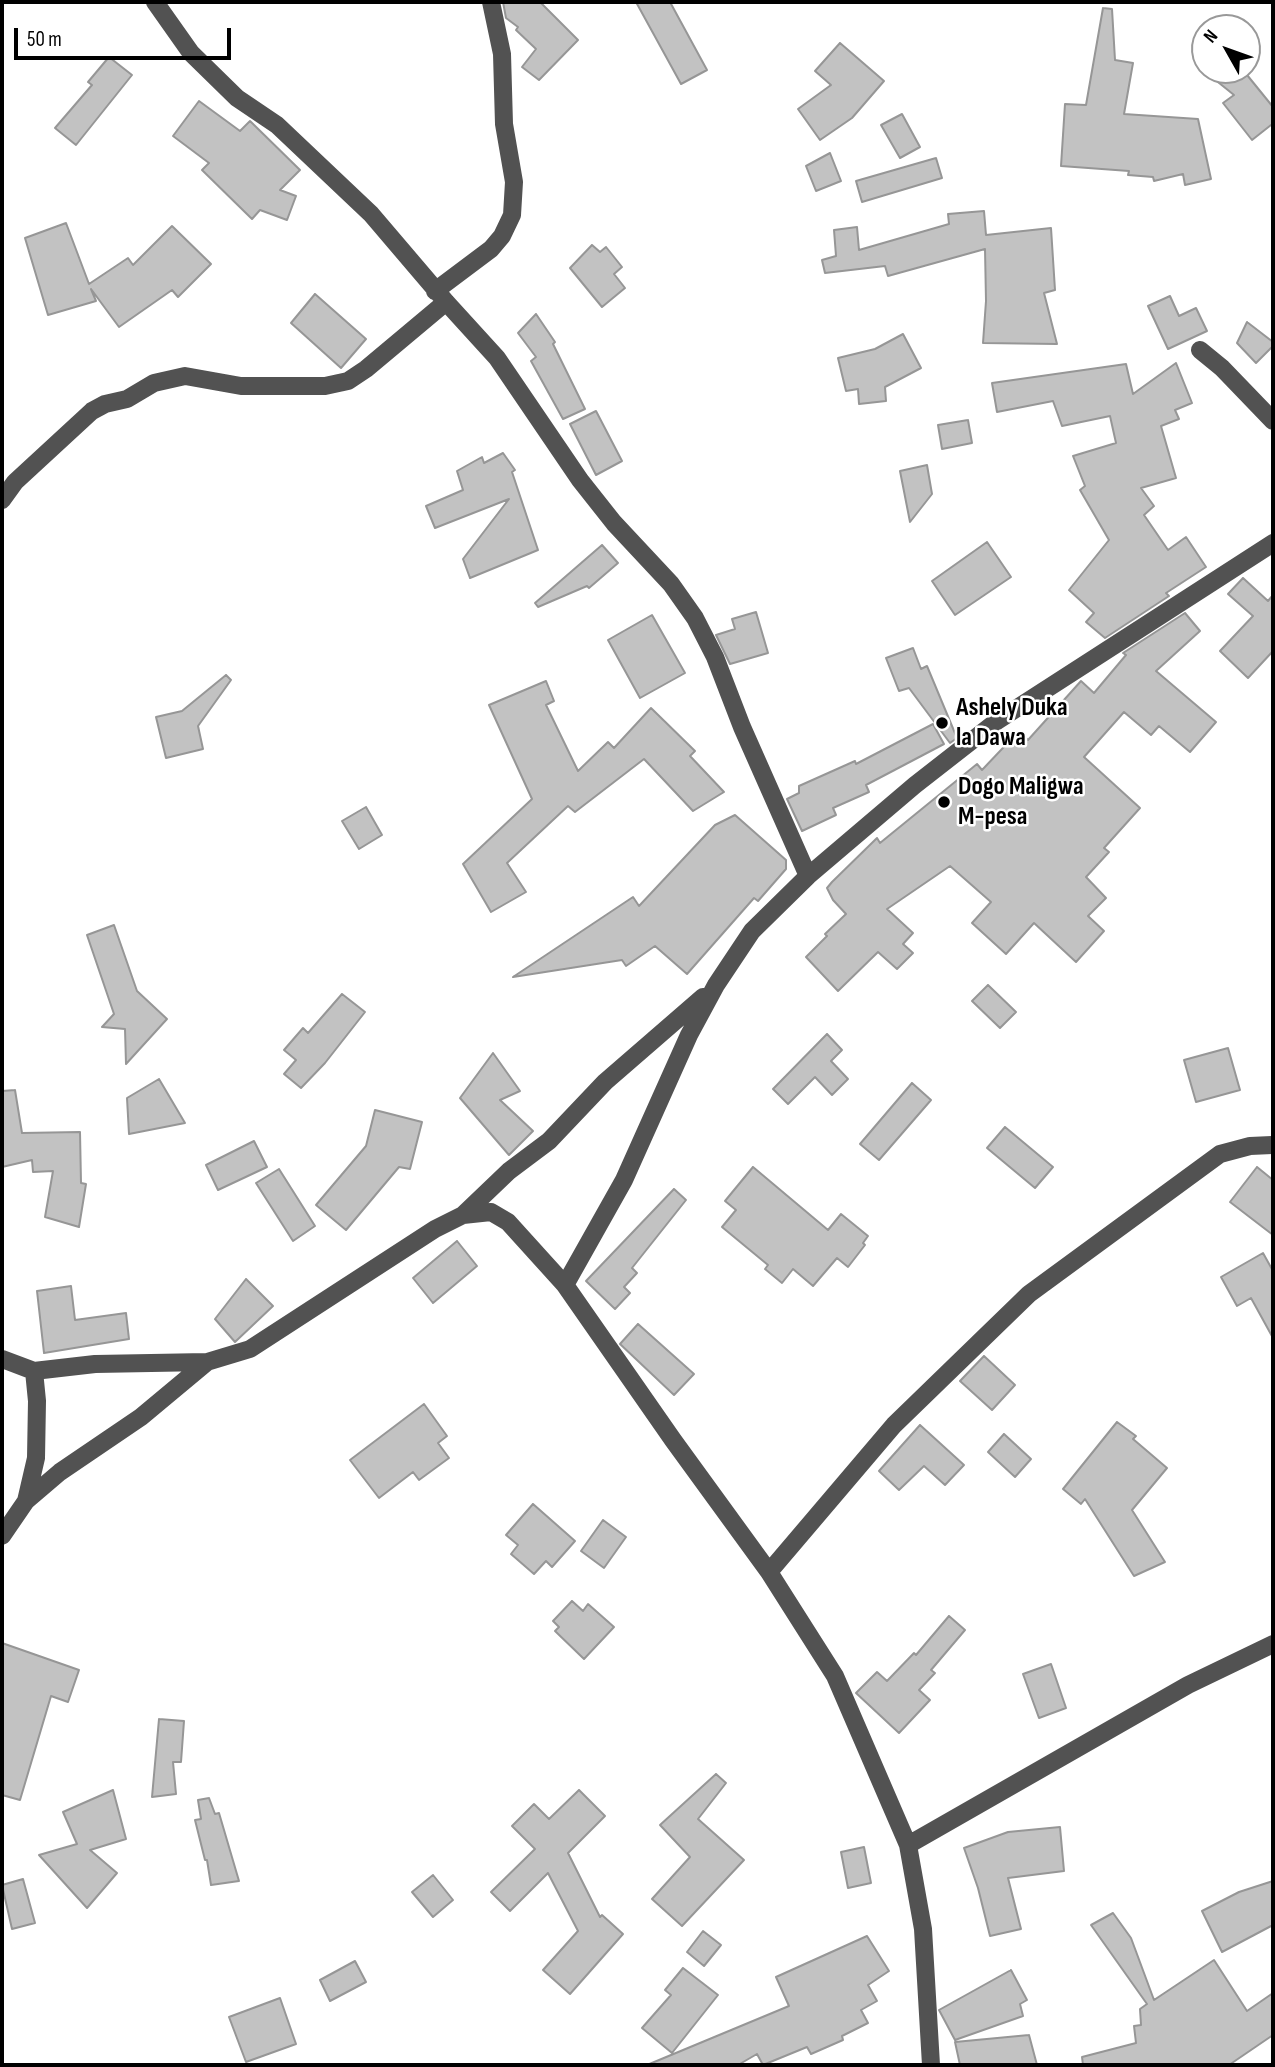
<!DOCTYPE html>
<style>
body{margin:0}
#map{position:relative;width:1275px;height:2067px;overflow:hidden;background:#fff;font-family:"Sofia Sans Condensed",sans-serif}
canvas{display:block}
.frame{position:absolute;inset:0;border:4px solid #000;pointer-events:none}
.north{position:absolute;left:1191px;top:14px;width:70px;height:70px;box-sizing:border-box;background:#fff;border:2px solid #999;border-radius:50%;rotate:310deg;font-size:19px;font-weight:700;line-height:28px;text-align:center;color:#000}
.north::after{content:'';display:block;margin:auto;width:24px;height:32px;background:#000;clip-path:polygon(50% 0,100% 100%,50% 72%,0 100%)}
.scale{position:absolute;left:14px;top:28px;width:217px;height:32px;box-sizing:border-box;border:4px solid #000;border-top:0;padding-left:9px;font-size:21px;line-height:24px;white-space:nowrap;color:#000;-webkit-text-stroke:5px #fff;paint-order:stroke}
</style>
<div id="map">
<canvas width="1275" height="2067"></canvas>
<div class="frame"></div>
<div class="north">N</div>
<div class="scale">50 m</div>
</div>
<script>
const g = document.querySelector('canvas').getContext('2d');
g.lineJoin = 'round';
function fillPath(path, color) { g.fillStyle = color; g.fill(path, 'evenodd'); }
const shape = rows => new Path2D(rows.map(r => 'M' + r).join(''));
function trace(path, color, width, dash) { g.strokeStyle = color; g.lineWidth = width; g.lineCap = dash ? 'butt' : 'round'; g.setLineDash(dash || []); g.stroke(path); }
function label(font, color, halo, rows, align = 'center') {
  g.font = font + ' "Sofia Sans Condensed",sans-serif'; g.lineWidth = 5; g.setLineDash([]); g.textBaseline = 'middle'; g.strokeStyle = halo; g.fillStyle = color; for (const [text, x, y, turn = 0] of rows) {
    g.save(); g.translate(x, y); g.rotate((+turn || 0) * Math.PI / 180); g.textAlign = isNaN(turn) ? turn : align; if (halo) g.strokeText(text, 0, 0); g.fillText(text, 0, 0); g.restore();
  }
}
const building = shape([
 [503,2,540,2,578,40,539,80,522,67,536,49,516,30,518,27,506,18,503,2],
 [636,2,670,2,707,70,681,84,636,2],
 [1103,8,1112,9,1115,60,1133,63,1124,114,1198,119,1211,179,1185,185,1183,174,1154,181,1153,177,1128,175,1129,171,1061,166,1065,104,1086,105,1103,8],
 [840,43,884,81,852,118,820,140,798,109,831,85,815,71,840,43],
 [109,57,132,75,76,145,55,128,92,85,88,82,109,57],
 [1203,70,1243,70,1273,107,1273,126,1271,125,1252,140,1223,103,1234,95,1203,70],
 [199,101,240,131,250,121,300,170,280,190,296,196,287,220,260,210,252,219,202,170,209,163,173,136,199,101],
 [902,114,920,147,900,158,881,125,902,114],
 [830,153,841,181,816,191,806,166,830,153],
 [936,158,942,178,862,202,856,181,936,158],
 [984,211,986,235,1051,228,1055,290,1044,293,1057,344,983,343,986,301,985,249,888,276,885,266,825,273,822,260,836,256,834,230,857,227,859,250,949,224,948,214,984,211],
 [66,223,89,284,128,258,133,265,172,226,211,264,178,297,172,290,119,327,91,289,96,301,48,315,25,238,66,223],
 [592,245,600,252,606,247,622,267,614,274,625,288,602,307,570,268,592,245],
 [315,294,366,339,341,368,291,323,315,294],
 [1170,296,1179,316,1196,308,1207,331,1168,349,1148,306,1170,296],
 [536,314,555,342,553,344,585,409,563,419,531,361,536,357,518,333,536,314],
 [1247,322,1273,342,1273,346,1256,363,1237,343,1247,322],
 [903,334,921,368,885,387,886,401,859,404,858,389,846,391,838,358,875,349,903,334],
 [1176,363,1192,403,1175,410,1179,419,1161,426,1176,478,1141,488,1154,506,1144,515,1168,550,1186,537,1206,567,1166,593,1169,596,1105,638,1086,622,1094,613,1069,590,1109,540,1080,490,1085,486,1073,456,1116,443,1110,416,1062,426,1053,401,997,412,992,383,1126,364,1133,394,1176,363],
 [596,411,622,461,596,475,570,424,596,411],
 [968,420,972,443,942,449,938,425,968,420],
 [503,453,515,470,512,472,538,550,470,578,463,559,509,499,435,528,426,506,463,490,457,471,482,457,484,463,503,453],
 [927,465,932,494,910,522,900,471,927,465],
 [987,542,1011,577,955,615,932,581,987,542],
 [602,545,618,563,589,588,587,586,538,607,535,603,602,545],
 [1243,578,1268,601,1273,595,1273,651,1248,678,1220,651,1253,616,1228,594,1243,578],
 [756,612,768,653,730,664,716,635,735,629,732,619,756,612],
 [1185,613,1200,631,1156,671,1216,722,1190,752,1159,726,1151,735,1124,712,1084,757,1140,808,1104,848,1109,852,1086,877,1106,898,1088,916,1104,931,1076,962,1034,923,1006,954,972,923,991,902,950,866,887,909,913,933,903,944,913,953,897,969,878,952,838,991,806,957,827,936,825,934,846,914,833,900,827,888,832,882,877,838,880,843,977,764,982,770,1019,731,1028,740,1081,681,1094,693,1126,655,1123,653,1185,613],
 [652,615,685,673,640,698,608,640,652,615],
 [913,648,921,669,927,666,957,738,950,743,909,688,899,691,886,658,913,648],
 [226,675,231,680,198,726,203,749,166,758,156,717,182,711,226,675],
 [546,681,554,701,546,705,578,771,608,742,614,748,651,708,695,751,690,756,724,792,693,811,644,759,575,812,568,806,507,863,526,892,491,912,463,864,532,799,489,705,546,681],
 [933,724,944,744,866,785,869,792,833,808,836,815,802,831,787,799,799,793,799,786,855,761,856,764,933,724],
 [366,807,382,835,359,849,342,821,366,807],
 [735,815,786,860,786,869,758,901,754,898,687,974,655,946,626,966,622,960,513,977,633,897,639,906,715,825,735,815],
 [114,925,137,991,167,1019,126,1064,125,1029,102,1027,114,1014,87,935,114,925],
 [988,985,1016,1012,1000,1028,972,1001,988,985],
 [342,994,365,1012,325,1063,301,1088,284,1074,296,1060,284,1050,303,1028,308,1033,342,994],
 [827,1034,842,1050,831,1061,848,1079,832,1095,815,1077,788,1104,773,1089,827,1034],
 [1228,1048,1240,1090,1196,1102,1184,1060,1228,1048],
 [493,1053,520,1091,500,1100,533,1131,509,1155,460,1098,493,1053],
 [159,1079,185,1123,129,1134,127,1098,159,1079],
 [912,1083,931,1100,879,1160,860,1144,912,1083],
 [15,1090,22,1133,80,1132,81,1183,86,1184,79,1227,45,1217,53,1171,33,1172,32,1160,2,1167,2,1091,15,1090],
 [375,1110,422,1122,410,1169,399,1167,346,1230,316,1205,366,1146,375,1110],
 [1005,1127,1053,1167,1035,1188,987,1148,1005,1127],
 [254,1141,267,1167,218,1190,206,1165,254,1141],
 [753,1167,828,1230,841,1214,868,1236,863,1243,865,1245,848,1267,837,1258,813,1286,793,1269,782,1283,765,1269,768,1265,722,1227,736,1210,725,1201,753,1167],
 [1257,1167,1273,1180,1273,1235,1230,1202,1257,1167],
 [279,1169,315,1226,293,1241,256,1183,279,1169],
 [674,1189,686,1200,632,1268,637,1273,624,1287,630,1293,615,1309,586,1281,674,1189],
 [457,1241,477,1266,433,1303,413,1278,457,1241],
 [1263,1253,1273,1271,1273,1338,1251,1298,1237,1306,1221,1277,1263,1253],
 [246,1279,273,1306,235,1342,215,1319,246,1279],
 [71,1286,75,1320,126,1313,129,1339,44,1353,37,1291,71,1286],
 [638,1324,694,1374,674,1395,620,1344,638,1324],
 [984,1356,1015,1385,992,1410,960,1381,984,1356],
 [424,1404,447,1436,438,1443,449,1458,419,1480,413,1472,379,1498,350,1460,424,1404],
 [1117,1422,1136,1436,1133,1439,1167,1468,1132,1510,1165,1562,1134,1576,1085,1499,1081,1504,1063,1489,1117,1422],
 [920,1425,964,1465,945,1485,924,1466,899,1490,879,1471,920,1425],
 [1004,1434,1031,1459,1015,1477,988,1452,1004,1434],
 [533,1504,575,1541,552,1567,546,1561,534,1574,511,1554,518,1545,506,1535,533,1504],
 [603,1520,626,1537,604,1568,581,1551,603,1520],
 [572,1601,583,1611,588,1604,614,1627,584,1659,555,1631,559,1627,553,1621,572,1601],
 [949,1616,965,1630,931,1670,935,1673,919,1690,930,1700,899,1733,856,1693,877,1672,887,1681,914,1653,916,1655,949,1616],
 [2,1643,79,1670,68,1702,51,1696,20,1800,2,1795,2,1643],
 [1051,1664,1066,1708,1039,1718,1023,1674,1051,1664],
 [159,1719,184,1721,181,1762,173,1762,176,1794,152,1797,159,1719],
 [716,1774,726,1783,698,1819,744,1860,682,1926,652,1899,690,1857,660,1825,716,1774],
 [113,1790,126,1839,90,1850,117,1873,87,1908,39,1855,77,1844,63,1812,113,1790],
 [579,1790,605,1816,568,1853,600,1917,602,1915,623,1934,570,1994,543,1970,578,1931,548,1873,510,1911,491,1892,535,1849,512,1826,534,1804,549,1819,579,1790],
 [209,1798,215,1814,219,1813,239,1881,211,1885,207,1860,205,1860,195,1820,201,1819,198,1800,209,1798],
 [1060,1827,1064,1871,1008,1878,1021,1929,990,1936,978,1888,964,1848,1008,1832,1060,1827],
 [864,1847,871,1883,848,1888,841,1852,864,1847],
 [433,1875,453,1900,433,1917,412,1892,433,1875],
 [23,1879,35,1923,12,1929,2,1885,23,1879],
 [1273,1881,1273,1925,1222,1952,1202,1911,1239,1892,1273,1881],
 [1113,1913,1131,1938,1154,2000,1214,1960,1247,2011,1273,1993,1273,2035,1229,2065,1083,2065,1082,2057,1136,2043,1134,2026,1141,2025,1140,2009,1147,2004,1091,1925,1113,1913],
 [703,1931,721,1945,704,1966,687,1952,703,1931],
 [867,1936,889,1971,868,1985,877,2001,861,2010,868,2023,842,2036,843,2040,811,2054,807,2047,763,2065,757,2054,738,2065,647,2065,789,2006,776,1977,867,1936],
 [355,1961,366,1982,330,2001,320,1980,355,1961],
 [683,1968,718,1995,672,2053,642,2028,671,1995,665,1990,683,1968],
 [1011,1970,1027,2000,1020,2004,1023,2016,955,2040,939,2010,1011,1970],
 [280,1998,296,2044,246,2062,229,2017,280,1998],
 [1029,2035,1037,2065,960,2065,955,2042,1029,2035]
]);
const minor = shape([
 [155,2,191,53,237,98,277,125,371,214,446,302,497,358,580,480,614,523,671,584,695,618,715,657,742,727,808,876],
 [435,291,491,249,502,236,512,215,514,182,504,124,502,54,491,2],
 [1200,350,1222,368,1273,421],
 [2,500,15,482,92,411,105,404,127,399,154,383,185,376,241,386,325,386,348,381,366,369,446,302],
 [463,1215,509,1171,549,1141,605,1082,703,997],
 [565,1285,624,1180,689,1035,716,985,752,931,808,876,915,785,997,721,1273,543],
 [2,1359,34,1371,95,1364,207,1362,250,1349,435,1229,463,1215,491,1212,508,1222,565,1285,673,1440,769,1572,835,1676,908,1845,923,1929,931,2065],
 [26,1501,60,1472,141,1417,207,1362],
 [2,1536,26,1501,36,1458,37,1401,34,1371],
 [769,1572,894,1425,1029,1294,1220,1154,1250,1146,1272,1145],
 [908,1845,1188,1685,1273,1644]
]);
const markers = [
 [942,723,7,"#000"],
 [944,802,7,"#000"]
];
const poiNames = [
 ["Ashely Duka",956,708],
 ["la Dawa",956,738],
 ["Dogo Maligwa",958,787],
 ["M-pesa",958,817]
];
fillPath(building, '#c2c2c2');
trace(building, '#969696', 2);
trace(minor, '#525252', 18);
for (const [x, y, r, color] of markers) { const dot = new Path2D(); dot.arc(x, y, r, 0, 2 * Math.PI); g.fillStyle = color; g.fill(dot); trace(dot, '#fff', 2.5); }
label('bold 26px', '#000', '#fff', poiNames, 'left');
</script>
